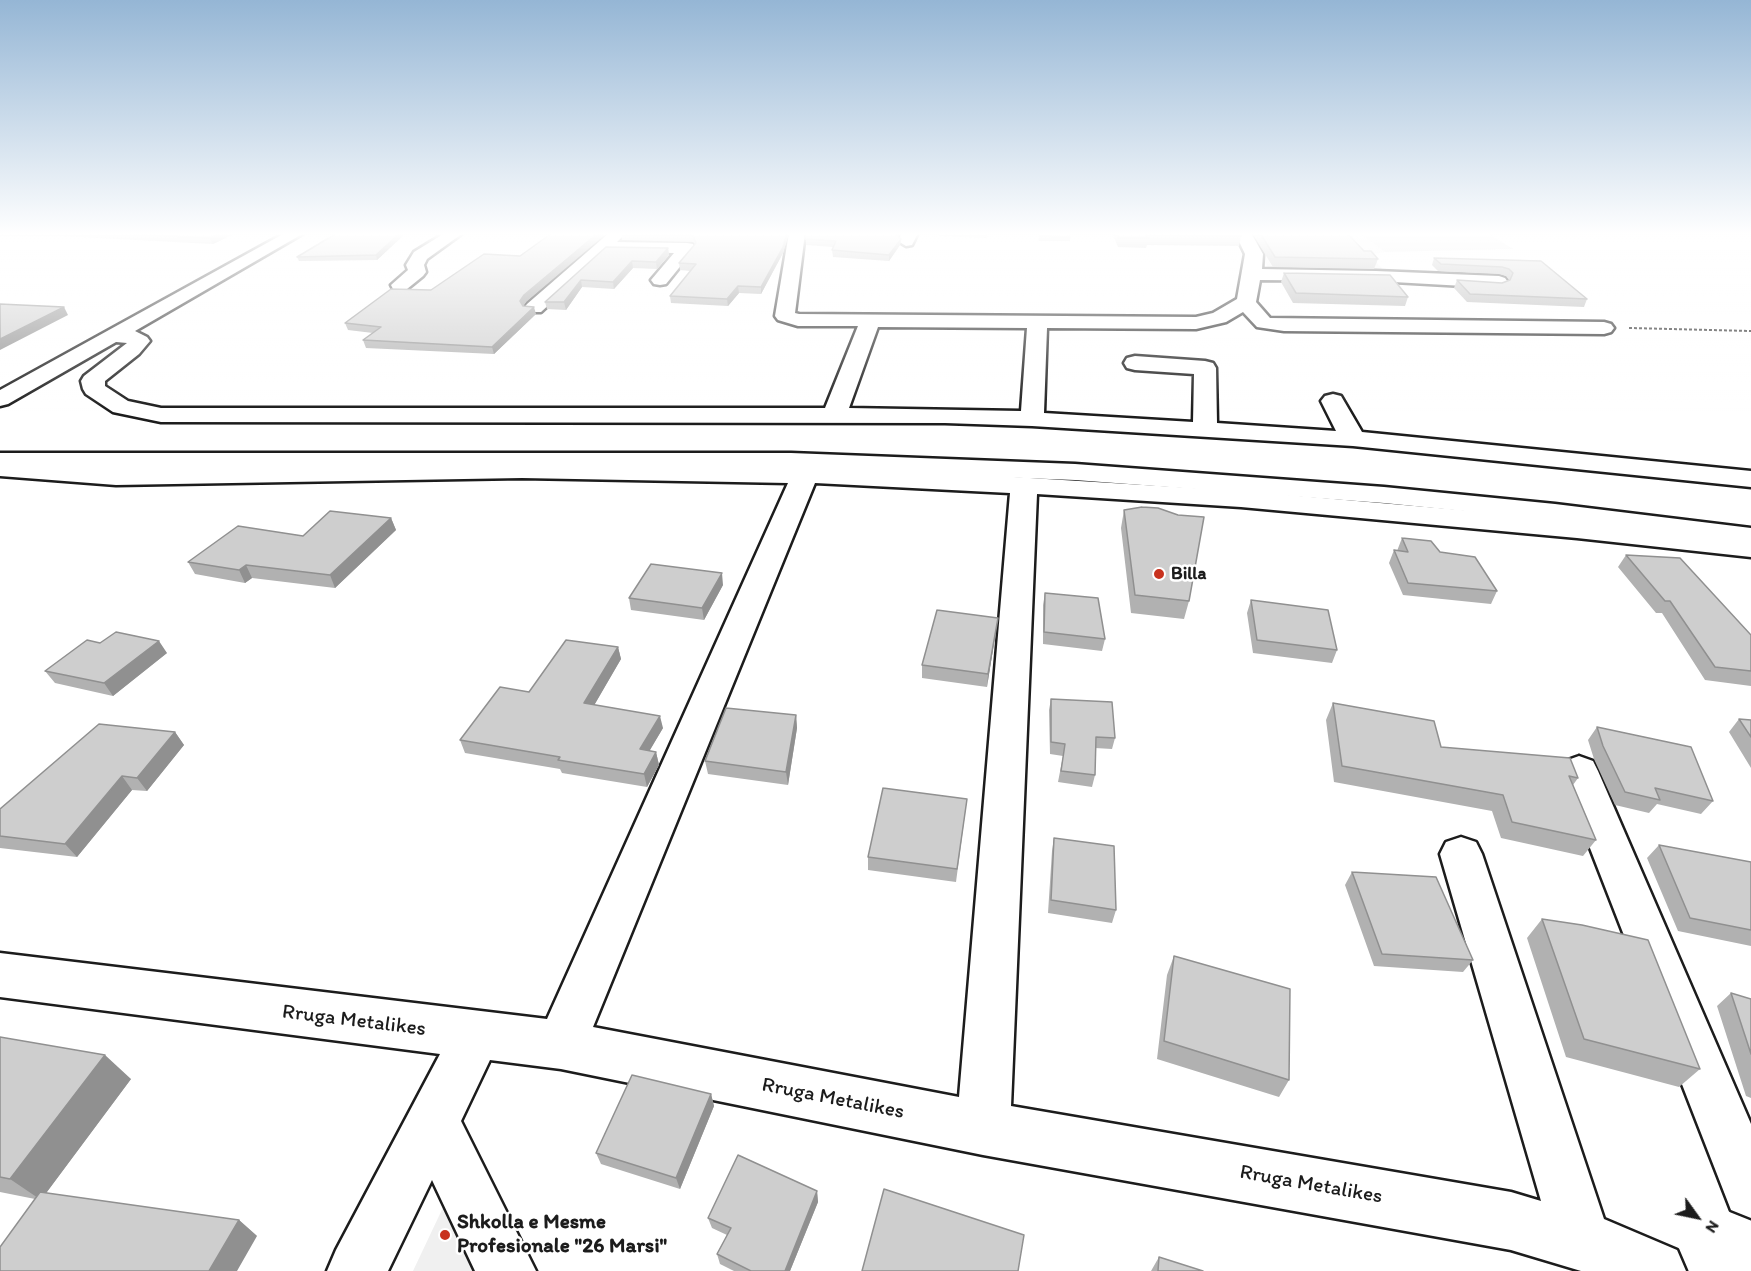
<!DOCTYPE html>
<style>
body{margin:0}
#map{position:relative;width:1751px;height:1271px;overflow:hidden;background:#fff;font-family:Itim,sans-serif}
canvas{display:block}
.north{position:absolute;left:1667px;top:1187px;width:60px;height:60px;-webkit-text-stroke:4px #fff;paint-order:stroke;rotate:123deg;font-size:16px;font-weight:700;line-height:24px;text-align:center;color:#1c1c1c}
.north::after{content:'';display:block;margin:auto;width:21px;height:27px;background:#1c1c1c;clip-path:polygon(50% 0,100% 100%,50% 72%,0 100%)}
</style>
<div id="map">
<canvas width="1751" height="1271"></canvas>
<div class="north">N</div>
</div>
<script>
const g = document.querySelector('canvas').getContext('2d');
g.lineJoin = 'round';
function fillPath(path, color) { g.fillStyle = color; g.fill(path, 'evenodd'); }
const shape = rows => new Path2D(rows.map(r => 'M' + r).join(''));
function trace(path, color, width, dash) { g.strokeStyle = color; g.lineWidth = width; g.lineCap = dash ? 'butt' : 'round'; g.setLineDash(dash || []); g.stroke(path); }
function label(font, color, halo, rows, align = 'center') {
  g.font = font + ' Itim,sans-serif'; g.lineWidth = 5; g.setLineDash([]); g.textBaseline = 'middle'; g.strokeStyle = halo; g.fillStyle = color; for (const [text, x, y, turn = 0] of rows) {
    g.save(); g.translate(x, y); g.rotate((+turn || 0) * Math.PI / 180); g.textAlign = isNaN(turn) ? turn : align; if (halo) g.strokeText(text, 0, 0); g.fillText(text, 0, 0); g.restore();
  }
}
const built = shape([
 [1249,233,1359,233,1385,252,1370,255,1385,272,1274,271,1268,268],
 [447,1199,472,1271,413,1271]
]);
const green = shape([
 [1359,233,1487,233,1513,249,1385,252]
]);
const path = shape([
 [1629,328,1751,331]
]);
const minor = shape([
 [285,233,304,233,135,331,147,337,150,341,139,354,105,381,105,386,128,401,161,408,825,408,858,326,798,326,778,320,775,316,789,233,805,233,795,313,799,314,1196,317,1213,313,1237,299,1245,254,1235,233,1251,233,1263,254,1262,269,1376,271,1499,276,1505,278,1508,282,1505,286,1499,288,1376,281,1260,280,1256,302,1270,318,1604,322,1611,324,1614,328,1611,332,1604,334,1284,331,1257,327,1243,312,1226,322,1196,329,1047,328,1044,413,1193,422,1194,374,1135,370,1127,368,1124,363,1127,358,1135,356,1205,361,1213,363,1216,368,1217,423,1336,431,1321,401,1325,396,1333,394,1341,396,1362,432,1751,471,1751,487,1353,446,1032,426,945,423,161,422,113,412,86,394,83,389,81,381,84,376,127,343,116,342,8,404,0,406,0,390,285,233],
 [878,327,1027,328,1021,411,849,408,878,327],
 [445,233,463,233,427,259,424,265,426,272,423,276,407,289,393,289,391,285,408,270,406,265,414,252,445,233],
 [609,233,626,233,617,242,687,243,693,244,695,248,666,284,660,285,654,284,651,280,674,253,606,252,541,312,527,312,524,308,527,304,609,233],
 [902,233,918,233,912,245,906,246,898,241,902,233],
 [0,460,116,469,522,462,805,467,949,473,1241,491,1577,520,1751,539,1751,557,1577,538,1241,507,1037,494,1011,1106,1511,1192,1541,1201,1440,854,1446,842,1461,837,1476,842,1482,854,1604,1219,1677,1250,1686,1271,1581,1271,1511,1250,983,1155,561,1069,490,1060,461,1121,536,1271,475,1271,432,1180,388,1271,327,1271,336,1250,440,1054,0,997,0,953,547,1019,788,483,522,478,116,485,0,476,0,460],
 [815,483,1010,493,959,1097,593,1027,815,483],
 [1579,756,1593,761,1598,771,1751,1124,1751,1218,1731,1210,1560,771,1565,761,1579,756]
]);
const highway = shape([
 [0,453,791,453,1075,464,1384,487,1555,504,1751,528,1751,546,1555,520,1384,503,1075,480,791,469,0,469,0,453]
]);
const wall = shape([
 [0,233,236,233,213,244,60,236,0,236],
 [406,233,377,260,299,261,297,257],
 [621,233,789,233,783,253,761,294,739,293,728,306,671,303,670,296,690,271,680,270,679,263,695,244,693,242,622,240],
 [806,233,900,233,898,237,901,239,900,245,889,261,833,257,832,250,833,247,806,245],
 [939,233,988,233,987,238,939,236],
 [1038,233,1069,233,1070,237,1070,241,1039,241],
 [1112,233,1239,233,1241,236,1239,246,1147,245,1146,248,1118,247],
 [1252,233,1347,233,1364,251,1378,259,1374,269,1273,267],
 [606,247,668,248,669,255,657,269,633,268,614,289,582,287,566,310,547,309,545,302],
 [520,256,526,302,523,306,536,314,494,354,366,348,363,340,373,333,348,330,345,323],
 [1434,258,1541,261,1587,299,1584,307,1467,302,1454,288,1457,280,1502,283,1509,280,1506,276,1499,274,1438,271,1432,265],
 [1284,273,1408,297,1405,306,1293,303,1281,282],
 [1124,510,1189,601,1184,619,1131,613,1121,528],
 [391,518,396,530,335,588,252,578,245,583,195,574,188,562],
 [1402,538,1440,552,1497,591,1491,604,1403,595,1389,563,1394,550,1397,551],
 [1626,555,1751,635,1751,686,1705,680,1662,613,1656,613,1618,567],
 [723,585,704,620,631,610,629,598],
 [1045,593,1105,639,1102,651,1043,644,1043,605],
 [1251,600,1337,650,1332,663,1253,653,1247,613],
 [996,630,987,687,922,678,922,665],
 [100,643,167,653,113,696,55,683,45,671],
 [618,647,621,659,594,705,663,728,649,751,656,752,659,765,647,787,562,773,560,769,465,753,460,740,529,692],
 [1051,699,1115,738,1112,749,1095,748,1095,775,1092,787,1058,782,1063,756,1050,754,1049,710],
 [1333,703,1441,747,1578,778,1573,785,1596,840,1583,856,1501,838,1492,811,1334,782,1326,720],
 [796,715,797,728,788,785,708,774,705,761],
 [1739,719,1751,720,1751,768,1729,732],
 [1597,727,1713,801,1701,814,1657,804,1649,813,1615,805,1594,759,1588,740],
 [175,732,184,745,147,791,132,790,77,857,0,848,0,809],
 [967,799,956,882,868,870,868,857],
 [1054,838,1116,910,1112,923,1048,913,1052,851],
 [1659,845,1751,862,1751,946,1678,931,1647,858],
 [1352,872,1473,960,1463,972,1374,966,1345,885],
 [1542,919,1700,1069,1679,1087,1566,1057,1527,938],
 [1174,956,1289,1080,1279,1097,1157,1059,1167,975],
 [1731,993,1751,999,1751,1098,1746,1096,1717,1006],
 [0,1037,131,1079,46,1193,239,1220,257,1236,35,1199,0,1192],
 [711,1094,714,1106,680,1189,601,1164,596,1153],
 [817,1191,818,1202,790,1271,734,1271,720,1264,717,1254,727,1235,712,1228,708,1218],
 [1159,1257,1203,1271,1151,1271]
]);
const shadedWall = shape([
 [220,233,236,233,213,244,210,238],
 [400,233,406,233,377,260,376,255],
 [598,233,607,233,526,302,522,308,520,301,524,295],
 [787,233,789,233,783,253,761,294,761,287],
 [901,239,900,245,889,261,889,255],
 [668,248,669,255,657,269,656,262],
 [632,261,633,268,614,289,613,282],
 [581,280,582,287,566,310,564,302],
 [738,286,739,293,728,306,727,299],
 [64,307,68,315,0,350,0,339],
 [534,307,536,314,494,354,492,347],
 [391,518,396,530,335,588,330,575],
 [246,565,252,578,245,583,239,570],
 [722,573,723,585,704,620,702,608],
 [998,618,996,630,987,687,988,674],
 [159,641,167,653,113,696,104,683],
 [618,647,621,659,588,716,584,703],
 [796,715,797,728,788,785,786,772],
 [660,716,663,728,643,762,640,749],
 [175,732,184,745,147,791,137,778],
 [656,752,659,765,647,787,644,774],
 [122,776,132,790,77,857,65,844],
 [105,1055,131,1079,41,1200,10,1179],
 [711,1094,714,1106,680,1189,676,1178],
 [817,1191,818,1202,790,1271,785,1271],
 [239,1220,257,1236,237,1271,209,1271]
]);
const building = shape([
 [111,233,220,233,210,238,111,233],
 [337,233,400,233,376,255,297,257,337,233],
 [552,233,598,233,524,295,520,301,523,306,534,307,492,347,363,340,381,327,345,323,391,289,431,290,484,254,520,256,552,233],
 [621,233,787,233,783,247,761,287,738,286,727,299,670,296,696,264,679,263,696,243,693,235,621,233],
 [806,233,897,233,896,235,901,239,889,255,832,250,836,241,805,239,806,233],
 [1039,233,1069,233,1070,237,1040,236,1039,233],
 [1117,233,1239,233,1241,236,1146,235,1148,238,1119,238,1117,233],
 [1260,233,1347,233,1364,251,1371,251,1378,259,1275,257,1260,233],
 [606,247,668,248,656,262,632,261,613,282,581,280,564,302,545,302,606,247],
 [1434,258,1541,261,1587,299,1470,294,1457,280,1502,283,1510,280,1513,273,1509,269,1502,267,1441,264,1434,258],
 [1284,273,1390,275,1408,297,1296,293,1284,273],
 [0,304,64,307,0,339,0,304],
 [1142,507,1158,508,1178,515,1204,517,1189,601,1135,595,1124,510,1142,507],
 [330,511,391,518,330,575,246,565,239,570,188,562,238,526,303,536,330,511],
 [1402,538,1431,541,1440,552,1475,557,1497,591,1408,583,1394,550,1408,552,1402,538],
 [1626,555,1680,558,1751,635,1751,671,1715,667,1670,601,1665,601,1626,555],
 [651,564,722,573,702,608,629,598,651,564],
 [1045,593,1098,598,1105,639,1044,632,1045,593],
 [1251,600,1328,610,1337,650,1257,640,1251,600],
 [937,610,998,618,988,674,922,665,937,610],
 [116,632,159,641,104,683,45,671,87,640,100,643,116,632],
 [566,640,618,647,584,703,660,716,640,749,656,752,644,774,558,760,560,757,460,740,500,687,529,692,566,640],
 [1051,699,1112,702,1115,738,1096,737,1095,775,1061,771,1065,744,1051,742,1051,699],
 [1333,703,1434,721,1441,747,1570,758,1578,778,1569,776,1596,840,1512,822,1503,795,1342,766,1333,703],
 [726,708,796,715,786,772,705,761,726,708],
 [1739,719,1751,720,1751,737,1739,719],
 [99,724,175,732,137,778,122,776,65,844,0,836,0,809,99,724],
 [1597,727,1691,747,1713,801,1655,788,1660,800,1625,792,1603,746,1597,727],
 [883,788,967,799,957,869,868,857,883,788],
 [1054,838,1114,846,1116,910,1051,900,1054,838],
 [1659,845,1751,862,1751,930,1690,918,1659,845],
 [1352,872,1436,877,1473,960,1382,954,1352,872],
 [1542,919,1582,925,1648,940,1700,1069,1584,1039,1542,919],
 [1174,956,1290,989,1289,1080,1164,1041,1174,956],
 [1731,993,1751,999,1751,1054,1731,993],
 [0,1037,105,1055,10,1179,0,1177,0,1037],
 [632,1075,711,1094,676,1178,596,1153,632,1075],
 [738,1155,817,1191,785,1271,751,1271,717,1254,731,1228,708,1218,738,1155],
 [884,1189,1024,1235,1018,1271,862,1271,884,1189],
 [40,1192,239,1220,209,1271,0,1271,0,1247,40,1192],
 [1159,1257,1203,1271,1158,1271,1159,1257]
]);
const markers = [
 [1159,574,6,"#c8321e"],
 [445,1235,6,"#c8321e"]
];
const poiNames = [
 ["Billa",1171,574]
];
const nearStreetnames = [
 ["Rruga Metalikes",354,1021,7],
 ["Rruga Metalikes",833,1099,11],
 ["Rruga Metalikes",1311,1185,10]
];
const nearPoinames = [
 ["Shkolla e Mesme",457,1223],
 ["Profesionale \"26 Marsi\"",457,1247]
];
fillPath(built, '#f0f0f0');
fillPath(green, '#e2e2e2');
trace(minor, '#1c1c1c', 5);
trace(highway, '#1c1c1c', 5);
trace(path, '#1c1c1c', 2, [3, 2]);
fillPath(minor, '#fff');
fillPath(highway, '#fff');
fillPath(wall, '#b1b1b1');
fillPath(shadedWall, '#909090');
fillPath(building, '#cecece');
trace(building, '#909090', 1.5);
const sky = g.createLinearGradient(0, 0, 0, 411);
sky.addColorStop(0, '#95b6d5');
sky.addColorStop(0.57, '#fff');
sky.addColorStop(1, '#ffffff00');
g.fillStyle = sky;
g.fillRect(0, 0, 1751, 411);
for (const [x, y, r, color] of markers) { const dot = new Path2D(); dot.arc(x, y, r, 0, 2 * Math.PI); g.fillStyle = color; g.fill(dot); trace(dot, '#fff', 2); }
label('bold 18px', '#1c1c1c', '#fff', poiNames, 'left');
label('21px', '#1c1c1c', '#fff', nearStreetnames);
label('bold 21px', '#1c1c1c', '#fff', nearPoinames, 'left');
</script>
